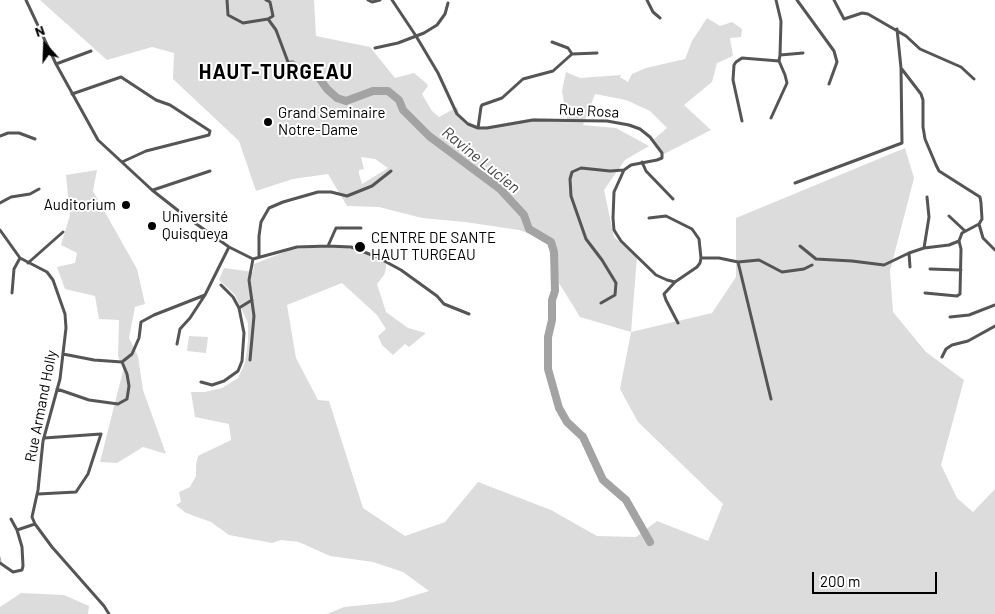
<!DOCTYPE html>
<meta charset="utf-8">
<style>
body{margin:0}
#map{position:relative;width:995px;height:614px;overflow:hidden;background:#fff;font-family:Barlow,sans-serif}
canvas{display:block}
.north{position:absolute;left:20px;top:20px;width:50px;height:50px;-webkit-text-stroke:4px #fff;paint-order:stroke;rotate:340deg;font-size:14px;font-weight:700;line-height:20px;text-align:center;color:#000}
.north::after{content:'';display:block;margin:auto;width:18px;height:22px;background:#000;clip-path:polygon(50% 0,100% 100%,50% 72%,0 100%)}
.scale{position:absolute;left:812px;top:572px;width:125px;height:22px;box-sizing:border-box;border:2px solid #000;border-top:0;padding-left:6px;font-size:15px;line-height:18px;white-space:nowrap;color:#000;-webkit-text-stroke:4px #fff;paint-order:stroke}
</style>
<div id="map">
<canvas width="995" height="614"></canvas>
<div class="north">N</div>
<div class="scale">200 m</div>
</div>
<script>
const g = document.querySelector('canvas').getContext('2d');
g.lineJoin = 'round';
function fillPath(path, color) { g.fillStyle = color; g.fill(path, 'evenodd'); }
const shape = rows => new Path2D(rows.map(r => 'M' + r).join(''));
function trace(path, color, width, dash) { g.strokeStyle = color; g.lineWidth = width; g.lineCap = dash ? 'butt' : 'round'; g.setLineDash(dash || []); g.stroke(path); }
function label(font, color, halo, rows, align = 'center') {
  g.font = font + ' Barlow,sans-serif'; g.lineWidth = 4; g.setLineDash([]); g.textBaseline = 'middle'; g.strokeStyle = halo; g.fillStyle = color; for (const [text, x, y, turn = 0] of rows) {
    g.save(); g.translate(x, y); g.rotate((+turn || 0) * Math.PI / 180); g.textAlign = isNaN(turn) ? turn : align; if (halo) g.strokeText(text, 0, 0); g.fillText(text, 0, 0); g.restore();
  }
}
const green = shape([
 [40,0,314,0,316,36,370,47,395,78,414,73,426,83,428,86,422,94,432,111,439,117,457,107,459,113,467,122,482,127,534,118,567,119,562,91,566,72,580,78,621,75,620,77,628,82,632,74,646,68,685,59,692,41,707,18,720,26,732,22,742,29,741,37,730,38,733,56,717,63,712,82,684,105,711,130,664,154,654,139,667,128,650,111,626,100,595,94,583,125,616,128,649,146,625,160,604,190,614,237,637,257,631,332,712,313,736,277,736,218,905,148,914,178,890,271,893,312,926,352,964,380,941,465,957,498,973,512,995,489,995,614,303,614,327,614,344,607,393,602,429,591,403,572,373,562,330,556,299,542,281,540,272,543,229,535,211,522,186,513,176,505,181,502,179,492,190,487,196,476,196,465,198,456,231,440,229,424,195,417,191,392,205,392,222,388,238,378,245,363,248,341,248,323,235,295,219,280,224,268,253,272,254,264,290,250,331,245,357,250,386,263,386,269,384,275,377,284,386,312,408,328,426,333,409,347,405,344,393,355,382,345,378,336,386,329,377,315,342,283,287,305,296,358,318,400,329,401,363,508,405,536,445,522,478,482,551,510,597,536,636,537,657,521,708,541,723,504,638,422,620,389,631,332,580,317,559,283,555,243,519,230,465,222,422,218,379,207,347,206,328,174,293,179,256,191,239,141,173,79,174,53,152,47,107,60],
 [361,157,375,159,388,168,362,184,359,174,359,170,364,169],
 [97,170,93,191,137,269,145,304,135,307,129,338,138,356,143,390,166,454,143,447,117,463,100,462,124,367,118,357,119,320,99,319,95,296,65,289,57,267,75,263,77,253,61,245,70,215,66,175],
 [189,336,208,337,206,353,187,351],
 [21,593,64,595,89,606,88,614,0,614,0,607]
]);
const stream = shape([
 [0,557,1,562]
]);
const river = shape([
 [292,64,302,72,317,75,327,89,337,98,346,101,373,91,388,91,399,100,403,110,429,136,500,189,524,215,529,229,551,242,554,252,555,291,552,300,552,320,548,337,548,369,559,408,567,422,583,437,603,480,626,500,650,542]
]);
const street = shape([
 [26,0,56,64,98,140,152,190,185,216,229,247,253,259,297,247,328,246,351,247,377,257,401,270,437,296,444,304,469,314],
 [227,0,228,15,243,23,268,19,273,16,270,2,266,0],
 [368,0,372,2,380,0],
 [392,0,416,36,438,73,457,114,468,124,478,128,487,128,533,120,607,121,629,125,640,129,650,137,662,153,662,158,657,160,631,165,624,170,614,192,613,218,614,230,621,241,656,275,667,280,675,282],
 [647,0,653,12,660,18],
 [776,0,781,21,780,55,803,53],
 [797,0,834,51,837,62,829,84],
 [834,0,844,19,862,13,868,14,906,36,920,49,961,67,974,79],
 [268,19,276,30,288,62,296,68,307,68],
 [897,29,901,68,921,94,923,100,923,127,925,139,936,165,939,171,980,197,981,203,982,219,979,224,962,233,959,241,949,245,924,248,909,253,910,267],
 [552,42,568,48,572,54],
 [375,48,398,43,424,33,437,25,445,14,448,3],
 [56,64,91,51],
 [72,94,121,77,156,100,170,105,210,131,209,135,146,151,122,162],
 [771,118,787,83,785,75,779,61],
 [742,121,733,80,734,65,736,62,742,58,779,61,780,55],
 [478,128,481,107,482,105,502,98,523,79,553,71,572,54,597,53],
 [0,136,8,133,19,133,35,139],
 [642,162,646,171,673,199],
 [795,183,902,143,901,68],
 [153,190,210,171],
 [0,203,11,197,30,194,39,189],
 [949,216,965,231],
 [649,218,666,216,692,229,699,239,701,258,700,263,697,267,675,282,664,294,666,300,678,323],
 [979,224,983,238,995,250],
 [0,230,20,258,47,272,53,280,65,314,66,328,60,379,43,441,38,490,32,517,35,524,52,547,104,606,109,614],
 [328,246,336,228,361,228],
 [800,246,816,259,852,261,884,265,909,253],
 [924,248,929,217,927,197],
 [259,256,259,236,261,222,269,208,283,202,318,192,331,192,347,196,372,186,391,171],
 [701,258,719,258,738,262,759,260,782,272,804,269,812,265],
 [738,262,771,399],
 [28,263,63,232],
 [930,269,961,270],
 [12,293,14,269,20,258],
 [925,293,957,296,960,294,961,249,959,241],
 [601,303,615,295,616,283,602,260,586,239,571,196,570,179,572,172,581,168,610,171,624,170],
 [239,308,252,300],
 [950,317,969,315,995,305],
 [177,344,180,329,190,318,205,295,229,247],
 [63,354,94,360,122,362,132,354,139,338,141,322,154,315,205,295],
 [942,357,946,349,952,345,968,341,995,326],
 [250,360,254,316,249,280,253,259],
 [201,382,212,385,224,381,238,371,242,361,244,333,239,308,233,297,221,285],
 [57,389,89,400,118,404,127,399,129,386,127,374,122,362],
 [38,494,76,492,88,474,101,434,44,438],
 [11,519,17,530],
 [0,563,13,572,22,570,23,566,22,547,17,530,35,524]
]);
const markers = [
 [268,122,5,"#000"],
 [126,205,5,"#000"],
 [152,226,5,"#000"],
 [360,247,6,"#000"]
];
const streetNames = [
 ["Rue Rosa",589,111,3],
 ["Rue Armand Holly",41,406,-79]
];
const poiNames = [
 ["Grand Seminaire",278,113],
 ["Notre-Dame",278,130],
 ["Auditorium",116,205,"right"],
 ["Université",162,217],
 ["Quisqueya",162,234],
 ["CENTRE DE SANTE",371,238],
 ["HAUT TURGEAU",371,255]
];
const waterNames = [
 ["Ravine Lucien",481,160,39]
];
const districtNames = [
 ["HAUT-TURGEAU",276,72]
];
fillPath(green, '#dcdcdc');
trace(stream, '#a3a3a3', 1);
trace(river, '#a3a3a3', 8);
trace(street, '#555', 3);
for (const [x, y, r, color] of markers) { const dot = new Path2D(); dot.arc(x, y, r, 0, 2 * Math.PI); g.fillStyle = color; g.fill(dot); trace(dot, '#fff', 2); }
label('15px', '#000', '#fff', streetNames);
label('15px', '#000', '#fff', poiNames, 'left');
label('italic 16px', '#444', '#fff', waterNames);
g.letterSpacing = '1px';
label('bold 20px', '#000', '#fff', districtNames);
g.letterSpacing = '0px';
</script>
